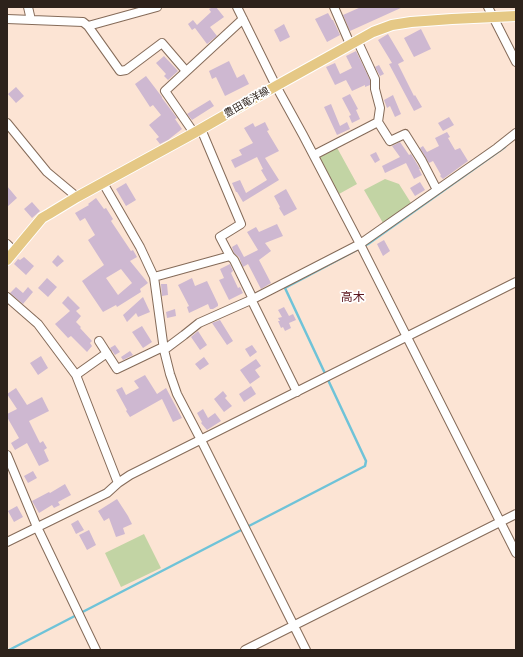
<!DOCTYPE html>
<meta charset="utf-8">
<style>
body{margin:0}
#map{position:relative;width:523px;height:657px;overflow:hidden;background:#fce4d4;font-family:"Titillium Web",sans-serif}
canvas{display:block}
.frame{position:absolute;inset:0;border:8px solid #2d221b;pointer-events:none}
</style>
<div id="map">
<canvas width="523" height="657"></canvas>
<div class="frame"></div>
</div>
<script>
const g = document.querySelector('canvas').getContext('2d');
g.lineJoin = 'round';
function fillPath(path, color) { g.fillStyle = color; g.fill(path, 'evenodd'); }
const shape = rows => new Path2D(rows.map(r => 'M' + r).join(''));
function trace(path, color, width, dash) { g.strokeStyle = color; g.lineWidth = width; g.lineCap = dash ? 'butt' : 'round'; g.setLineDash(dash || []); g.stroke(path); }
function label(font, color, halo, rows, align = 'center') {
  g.font = font + ' "Titillium Web","Noto Sans JP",sans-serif'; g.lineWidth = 3.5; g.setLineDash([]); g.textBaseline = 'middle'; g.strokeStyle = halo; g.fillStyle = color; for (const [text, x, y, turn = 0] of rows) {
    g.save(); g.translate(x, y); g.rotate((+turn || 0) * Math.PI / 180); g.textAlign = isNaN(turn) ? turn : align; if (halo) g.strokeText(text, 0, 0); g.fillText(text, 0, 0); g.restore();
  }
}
const green = shape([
 [335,144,357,184,339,194,316,153],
 [385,179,399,184,411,203,383,223,364,190],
 [144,534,161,568,121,587,105,553]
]);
const stream = shape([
 [9,650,365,466,366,461,285,288,368,244,505,147]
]);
const building = shape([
 [213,7,216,7,224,17,210,27,217,36,207,44,195,28,192,30,188,24,193,20,197,25,211,12,209,9],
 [361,7,403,7,350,31,343,15],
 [328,13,332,20,333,20,340,35,327,42,315,19],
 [284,24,290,37,280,42,274,30],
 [421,29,431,49,414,57,404,38],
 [388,34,404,61,398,64,414,96,415,95,422,107,414,111,389,64,392,63,378,40],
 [356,51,370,80,370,85,365,87,365,85,352,91,346,80,335,85,326,67,335,63,340,74,352,68,346,56],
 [164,56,178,71,168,80,164,76,166,74,156,63],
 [229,61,237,78,244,74,249,84,225,96,216,77,212,79,209,71],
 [379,65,384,74,380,76,375,67],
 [146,76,162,97,162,98,177,118,175,119,182,129,168,140,160,144,156,139,159,137,149,125,161,115,153,105,150,107,135,84],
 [16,87,24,96,16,103,8,94],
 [350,94,358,109,356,110,360,119,352,123,349,116,351,115,342,98],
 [393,95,401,114,395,117,390,106,387,108,384,100],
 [210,100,214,106,192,120,187,114],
 [331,104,340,126,347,122,350,129,337,135,324,107],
 [449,117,454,125,443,131,438,123],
 [265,122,269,130,267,131,279,151,265,158,279,180,243,202,237,192,236,192,232,183,240,180,246,193,267,180,261,170,263,169,257,157,235,168,231,160,242,155,239,150,253,143,244,128,253,123,255,127],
 [447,132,450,137,448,138,455,150,460,148,468,161,443,179,440,176,441,175,433,161,429,163,420,148,423,146,427,152,439,146,435,138],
 [400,142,409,155,411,154,420,169,419,169,422,175,414,179,406,163,385,173,382,166,400,157,392,146],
 [376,152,380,160,375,163,370,155],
 [420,182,425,190,415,196,410,188],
 [126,183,136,200,126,206,116,189],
 [7,186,17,198,7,207],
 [286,189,297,209,284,216,279,208,280,207,274,196],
 [96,198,104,209,106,208,113,219,111,221,131,251,133,250,137,257,130,261,148,283,140,289,141,292,117,307,116,305,103,312,82,281,104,265,88,240,95,235,85,218,80,221,75,213,89,205,88,204],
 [121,269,132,283,118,295,106,278],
 [32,202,40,211,32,218,24,209],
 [277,224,283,236,265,243,271,251,259,260,271,283,261,289,248,264,243,267,239,257,234,253,232,247,237,244,244,257,258,250,247,232,256,227,259,232],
 [384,240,390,251,383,256,377,244],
 [58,255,64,261,57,267,52,262],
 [24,257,34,266,26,275,14,264,18,259,20,260],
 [230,264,233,271,231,273,238,288,240,287,243,293,229,300,219,280,224,278,220,269],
 [47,278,57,287,48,297,38,288],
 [192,278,195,286,207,281,218,304,218,306,213,309,210,309,208,304,189,313,187,307,189,306,178,285],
 [161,284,167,284,168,295,162,296],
 [16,287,23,293,28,287,33,292,23,304,10,293],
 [68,296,80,308,76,311,81,316,76,322,81,327,80,328,92,341,90,343,92,346,87,352,71,336,68,338,55,324,70,311,62,303],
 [143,297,150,312,138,317,136,313,127,322,123,315],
 [284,307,289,316,293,314,296,320,289,323,291,328,285,331,283,327,281,328,278,321,280,321,278,318,282,317,278,310],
 [175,309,176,316,167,318,166,312],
 [220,320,233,341,227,345,212,323],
 [142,326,152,342,143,348,132,332],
 [198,331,207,345,200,350,191,337],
 [115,345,120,352,115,355,110,348],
 [252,345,257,352,250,357,245,349],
 [130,351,133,355,123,360,121,357],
 [41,356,48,368,38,375,30,363],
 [204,357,209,364,200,370,195,364],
 [256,359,261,366,255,370,260,377,250,384,240,370],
 [145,375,157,394,166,388,182,418,173,422,162,399,130,417,126,411,127,410,116,390,122,387,126,395,139,388,134,381],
 [251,386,256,394,244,402,239,394],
 [16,388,27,405,42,397,49,411,29,421,40,443,43,441,47,448,44,450,49,461,39,466,27,443,15,450,11,443,19,438,7,417,7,414,17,409,7,394],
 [223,391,227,396,225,398,232,406,224,412,214,399],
 [203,409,208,418,215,413,221,421,207,430,201,423,202,422,197,413],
 [33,471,37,478,28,483,24,476],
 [65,484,71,495,58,502,60,505,54,508,52,505,39,513,32,501,49,492,50,493],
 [117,499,128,516,132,524,123,528,125,534,116,537,109,518,104,521,98,511],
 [17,506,23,517,14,522,8,511],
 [78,520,84,530,76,534,71,524],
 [89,530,96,545,87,550,79,535]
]);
const minor = shape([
 [28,7,31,20],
 [237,7,276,86,303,135,360,244,516,553],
 [334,7,350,44],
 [488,7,516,62],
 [7,19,83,22,88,26,157,7],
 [88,26,120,71,126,70,162,43,186,71],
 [357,40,375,79,375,89,380,108,378,122,390,141,405,134,422,161,437,190],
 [7,123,47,172,77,197],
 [201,129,241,224,220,237,230,256,234,260,253,299],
 [194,133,165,91,243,19],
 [314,155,378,122],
 [103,183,140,247,154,277,164,350,170,374,177,394,201,440,306,650],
 [7,244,14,251],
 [154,277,230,256],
 [7,297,38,324,76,375,118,483],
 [251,299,297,392],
 [99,341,117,369,163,347],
 [164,350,184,335,199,323,253,299,360,244,497,148,516,133],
 [76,375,107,353],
 [7,455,37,527,96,650],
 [7,542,107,493,118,483,130,475,516,282],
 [245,650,516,514]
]);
const major = shape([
 [7,260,42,218,49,214,77,197,194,133,276,86,373,32,392,25,411,22,452,19,516,16]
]);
const streetNames = [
 ["豊田竜洋線",247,103,-30]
];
const quarterNames = [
 ["高木",353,298]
];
fillPath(green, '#c2d4a4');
trace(stream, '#6fc3d8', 2.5);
fillPath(building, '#ceb8d1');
trace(minor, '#856b59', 10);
trace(major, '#fff', 12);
trace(minor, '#fff', 8);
trace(major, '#e5c885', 10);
label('10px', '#2d221b', '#fff', streetNames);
label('12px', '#5c171f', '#fff', quarterNames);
</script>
